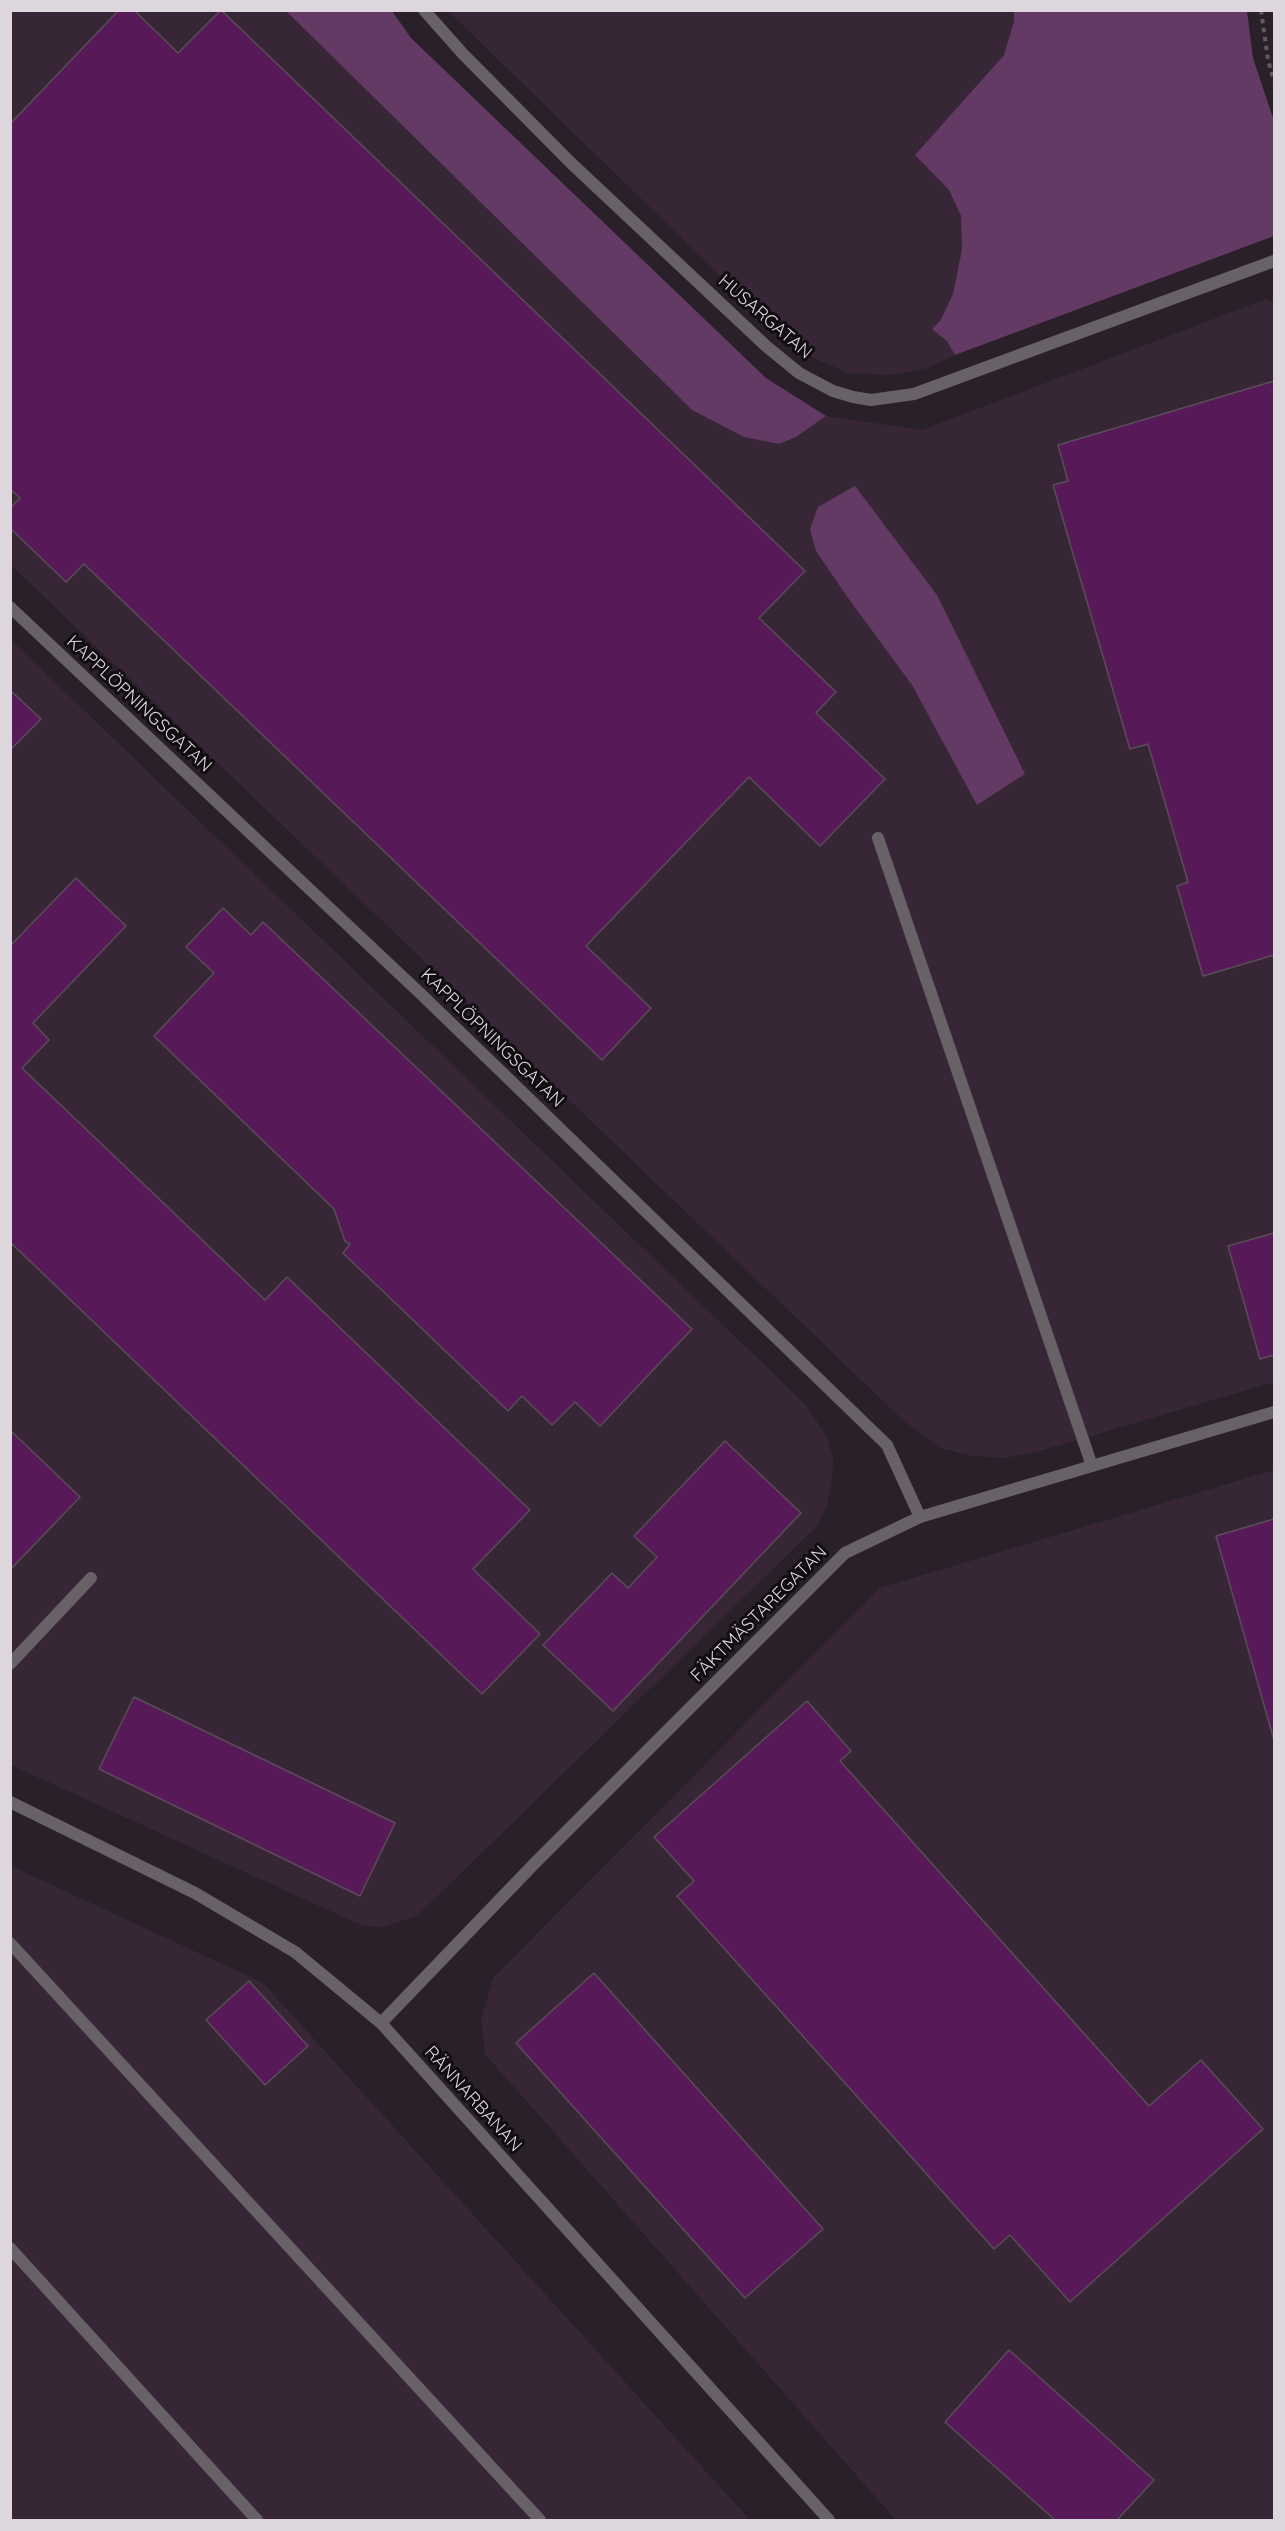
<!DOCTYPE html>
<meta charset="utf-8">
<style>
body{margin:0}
#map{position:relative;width:1285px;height:2531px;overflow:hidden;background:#2a202a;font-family:Quicksand,sans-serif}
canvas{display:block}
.frame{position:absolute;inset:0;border:12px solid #ddd6dc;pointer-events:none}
</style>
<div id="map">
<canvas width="1285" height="2531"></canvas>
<div class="frame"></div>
</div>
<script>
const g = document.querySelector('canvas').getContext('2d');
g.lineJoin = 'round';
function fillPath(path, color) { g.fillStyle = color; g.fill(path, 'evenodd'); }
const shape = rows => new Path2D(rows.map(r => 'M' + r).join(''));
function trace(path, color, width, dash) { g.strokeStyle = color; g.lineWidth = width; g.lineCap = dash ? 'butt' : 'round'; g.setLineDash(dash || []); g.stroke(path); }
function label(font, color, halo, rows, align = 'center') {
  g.font = font + ' Quicksand,sans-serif'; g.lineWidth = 6; g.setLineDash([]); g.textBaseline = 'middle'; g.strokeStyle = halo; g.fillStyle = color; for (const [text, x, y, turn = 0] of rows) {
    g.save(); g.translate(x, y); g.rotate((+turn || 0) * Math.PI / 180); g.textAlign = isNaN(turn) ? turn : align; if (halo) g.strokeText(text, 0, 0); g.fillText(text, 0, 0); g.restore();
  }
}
const built = shape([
 [10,11,286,11,692,410,744,437,779,444,796,437,826,416,922,430,1266,299,1274,303,1274,1382,1043,1450,1005,1458,972,1456,941,1448,904,1421,11,565],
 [848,598,1025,774,977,804,912,685],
 [448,11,1014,11,1014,21,1004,55,915,155,949,190,961,216,962,249,953,294,940,321,955,355,928,368,889,375,848,373,798,351],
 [10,639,806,1405,827,1437,833,1458,832,1482,827,1507,816,1527,418,1915,384,1927,363,1926,11,1765],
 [1274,1470,1274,2520,896,2520,485,2054,481,2019,493,1978,880,1588],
 [11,1866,263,1983,750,2520,11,2520]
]);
const green = shape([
 [286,11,392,11,411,38,766,378,826,416,796,437,779,444,744,437,692,410],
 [1014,11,1247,11,1253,58,1274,121,1274,236,955,355,947,341,932,329,940,321,953,294,962,249,961,216,949,190,915,155,1004,55,1014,21],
 [855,486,937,595,1025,774,977,805,912,685,848,598,816,551,810,529,818,507]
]);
const building = shape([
 [119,10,134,10,178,53,221,10,805,571,759,618,836,692,816,713,885,779,820,846,749,777,586,946,651,1008,602,1060,84,564,66,582,10,528,10,508,20,498,10,489,10,124,119,10],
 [1274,381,1274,955,1203,976,1177,886,1188,882,1148,744,1130,749,1053,485,1068,481,1058,445,1274,381],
 [10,690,41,719,10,750,10,690],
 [76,878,126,926,33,1023,49,1040,22,1068,265,1300,287,1277,530,1510,473,1569,540,1634,482,1694,10,1242,10,946,76,878],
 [223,908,251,935,263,922,692,1329,600,1426,575,1402,552,1425,522,1396,508,1411,343,1253,350,1244,345,1241,334,1209,154,1036,214,973,186,947,223,908],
 [1274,1233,1274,1355,1260,1359,1228,1246,1274,1233],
 [10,1430,80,1497,10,1570,10,1430],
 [725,1441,801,1513,613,1711,543,1645,612,1573,628,1588,657,1557,634,1536,725,1441],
 [1274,1519,1274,1740,1216,1536,1274,1519],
 [134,1697,395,1823,360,1896,99,1769,134,1697],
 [807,1701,851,1751,840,1761,1149,2106,1201,2060,1263,2129,1070,2302,1010,2235,994,2249,677,1896,694,1881,654,1837,807,1701],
 [594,1973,823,2229,745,2298,516,2043,594,1973],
 [249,1981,308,2046,265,2085,206,2020,249,1981],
 [1009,2350,1154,2480,1117,2520,1055,2520,945,2422,1009,2350]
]);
const path = shape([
 [1261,10,1268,60,1274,81]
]);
const service = shape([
 [878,838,1092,1466],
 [10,1664,91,1578],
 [10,1943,540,2520],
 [10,2248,257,2520]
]);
const minor = shape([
 [424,10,463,54,571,163,766,346,799,373,833,391,853,397,871,400,914,394,1274,261],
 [10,607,423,996,887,1445,920,1517],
 [10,1802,195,1893,295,1952,381,2023,829,2520],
 [381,2023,533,1865,845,1553,920,1517,1274,1412]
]);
const streetNames = [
 ["HUSARGATAN",765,317,41],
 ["KAPPLÖPNINGSGATAN",139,704,43],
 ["KAPPLÖPNINGSGATAN",492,1038,44],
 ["FÄKTMÄSTAREGATAN",759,1614,-45],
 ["RÄNNARBANAN",473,2099,48]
];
fillPath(built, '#372736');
fillPath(green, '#633a63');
fillPath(building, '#581959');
trace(building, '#594d58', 1.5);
trace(path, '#615860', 4, [4.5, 4.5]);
trace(service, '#686268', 12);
trace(minor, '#686268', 12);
label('18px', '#ddd6dc', '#100c10', streetNames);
</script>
